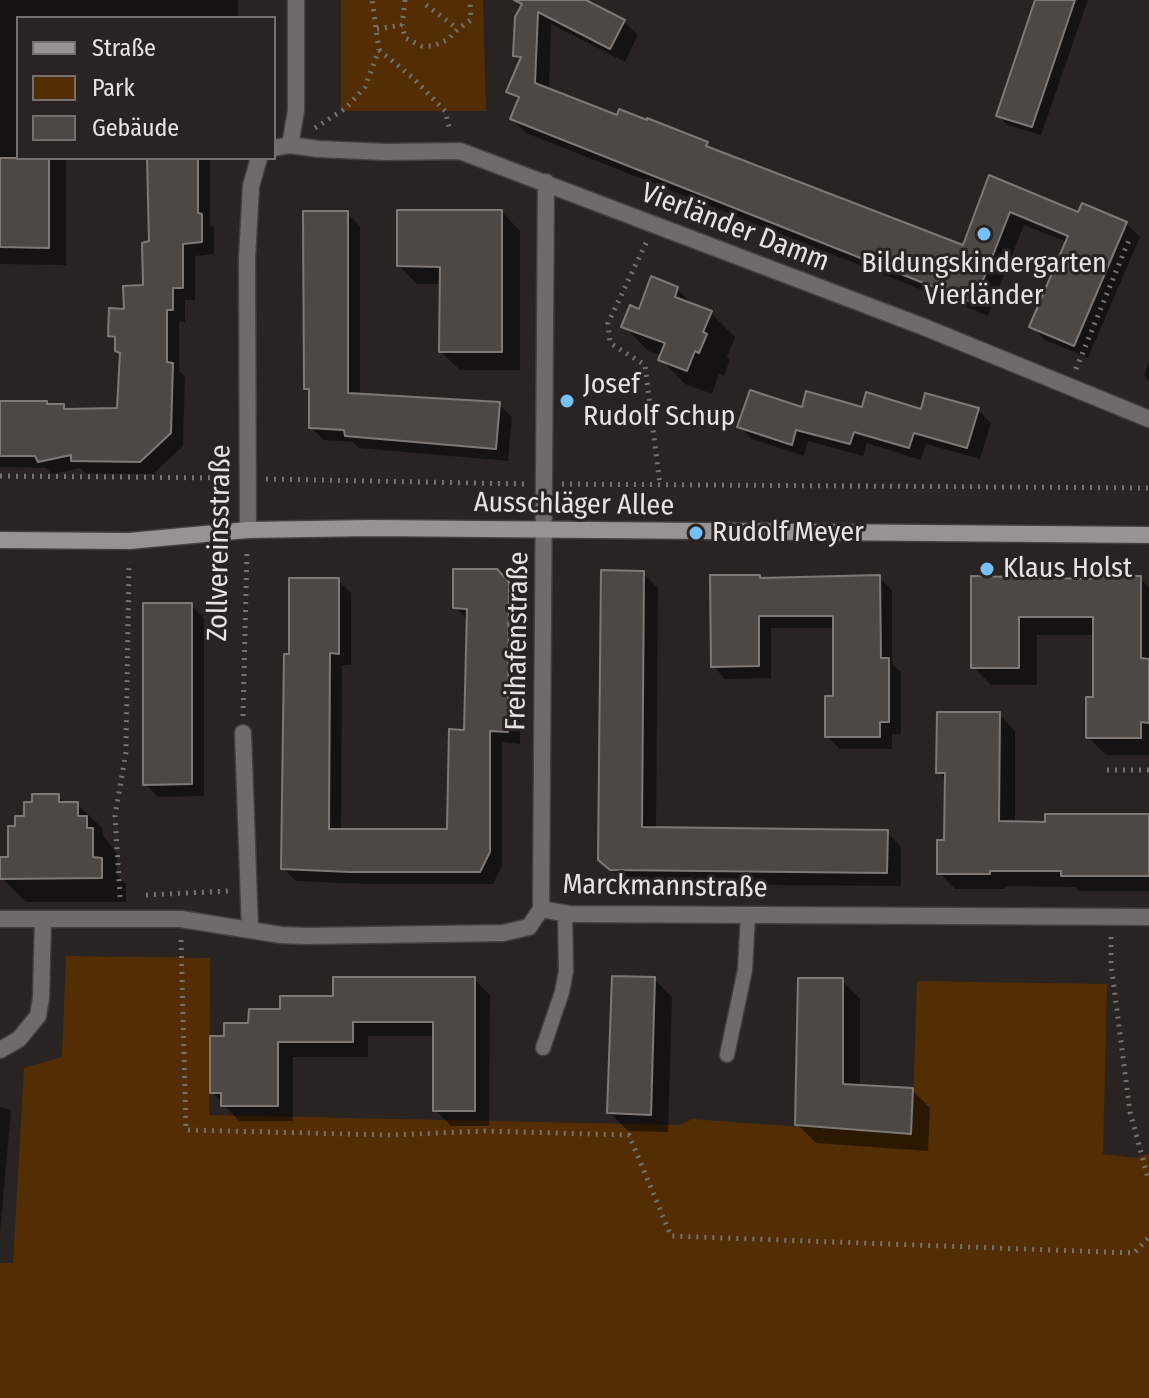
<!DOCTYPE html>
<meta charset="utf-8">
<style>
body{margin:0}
#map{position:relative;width:1149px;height:1398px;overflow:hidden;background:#292421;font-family:"Fira Sans Condensed",sans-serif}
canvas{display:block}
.legend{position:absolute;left:16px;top:16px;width:260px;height:144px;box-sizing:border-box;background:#292421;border:2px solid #75706d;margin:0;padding:10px 14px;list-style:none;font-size:24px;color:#e6e3e0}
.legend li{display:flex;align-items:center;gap:16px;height:40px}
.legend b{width:40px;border:2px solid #75706d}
</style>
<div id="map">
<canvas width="1149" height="1398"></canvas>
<ul class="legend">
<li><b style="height:10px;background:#979390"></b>Straße</li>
<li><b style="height:22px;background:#532d03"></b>Park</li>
<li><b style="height:22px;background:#4d4844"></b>Gebäude</li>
</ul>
</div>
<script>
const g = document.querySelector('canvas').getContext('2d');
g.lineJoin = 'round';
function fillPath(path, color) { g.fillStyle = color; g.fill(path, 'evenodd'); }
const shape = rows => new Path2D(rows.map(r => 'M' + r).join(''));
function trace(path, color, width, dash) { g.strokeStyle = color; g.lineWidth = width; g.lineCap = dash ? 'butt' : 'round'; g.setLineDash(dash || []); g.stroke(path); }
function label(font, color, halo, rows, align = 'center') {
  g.font = font + ' "Fira Sans Condensed",sans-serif'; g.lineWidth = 6; g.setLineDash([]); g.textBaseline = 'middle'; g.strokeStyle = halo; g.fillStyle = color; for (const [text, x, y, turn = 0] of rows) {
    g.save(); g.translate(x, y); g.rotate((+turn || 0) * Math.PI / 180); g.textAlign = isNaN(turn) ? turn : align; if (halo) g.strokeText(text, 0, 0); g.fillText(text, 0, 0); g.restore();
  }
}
const green = shape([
 [341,0,483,0,486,111,341,111],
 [66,956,210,958,209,1115,681,1125,692,1119,912,1135,917,981,1107,984,1103,1154,1136,1158,1149,1154,1149,1398,0,1398,0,1263,13,1263,24,1068,62,1057]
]);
const shadow = shape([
 [0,0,238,0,238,18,18,18,18,158,66,158,66,265,0,264],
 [526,0,582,0,624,22,638,35,625,62,551,24,549,91,618,117,707,144,714,152,964,248,990,178,1079,215,1126,223,1140,237,1088,358,1045,340,1031,326,1067,242,1024,225,988,316,526,133,512,119,519,102,509,91,521,61,515,55],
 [1037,0,1088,0,1041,135,1007,125,998,115],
 [149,158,210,158,210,225,214,228,214,254,195,256,195,300,185,300,185,322,179,322,179,371,185,377,183,446,153,474,86,473,80,468,52,474,46,468,0,467,0,403,63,406,68,411,119,410,122,356,117,351,117,342,110,336,145,287,151,243],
 [502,212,520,231,520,370,460,370,441,352,441,284,417,284,399,266],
 [347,213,360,226,360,396,499,404,512,417,508,461,359,448,353,442,324,440,311,428,311,394,306,388],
 [677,289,695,307,710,312,735,337,727,357,730,360,724,376,719,374,712,394,685,384,661,359,662,356,648,351,624,326,640,311],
 [1149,362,1149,381,1144,375],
 [863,409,978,410,991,423,980,459,926,444,921,460,867,443,863,456,808,441,804,456,752,439,739,426,803,410],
 [497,571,521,597,520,744,502,742,502,866,493,884,364,884,296,881,283,868,291,656,338,580,351,593,351,665,342,665,341,831,449,831,466,732,468,620,455,607],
 [643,573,658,588,656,829,887,832,901,847,901,886,627,884,600,860],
 [879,577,892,590,892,664,901,672,901,734,892,734,892,749,840,749,827,736,835,698,835,628,771,628,771,678,725,679,713,666,762,580],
 [973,578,1095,581,1140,578,1149,587,1149,755,1106,755,1088,737,1095,699,1095,635,1037,635,1037,685,991,685,973,667],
 [191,605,204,618,204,796,158,797,145,784],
 [999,714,1015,731,1015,824,1047,824,1149,816,1149,891,1079,891,1075,887,1005,886,1005,889,955,889,939,873,946,842,947,780,938,772],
 [58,796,66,804,77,804,102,828,102,834,117,854,117,875,126,884,126,902,26,902,2,878,17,828,26,818],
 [474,979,490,995,489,1126,451,1126,435,1110,435,1036,368,1036,368,1057,293,1057,293,1121,239,1121,212,1092,226,1038,282,1011,335,998],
 [654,979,672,997,668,1132,628,1131,609,1112],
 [842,980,860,999,860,1087,912,1090,930,1108,928,1151,816,1143,797,1124],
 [0,1107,11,1110,0,1233]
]);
const building = shape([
 [514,0,586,0,625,20,610,49,538,12,535,83,617,115,619,109,647,120,647,118,708,142,706,146,963,245,989,175,1078,212,1082,203,1127,222,1074,346,1029,327,1068,236,1010,212,974,303,510,119,519,97,506,92,521,57,513,56,515,17,522,4,514,0],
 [1035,0,1075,0,1032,127,996,116,1035,0],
 [0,158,49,158,49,248,0,247,0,158],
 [147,158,198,158,198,213,202,214,202,242,183,244,183,288,173,288,173,310,167,310,167,362,173,363,171,433,140,462,71,461,71,455,38,462,35,456,0,456,0,401,47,401,47,404,64,404,64,409,117,408,120,353,115,351,115,337,108,336,109,308,124,309,123,286,143,285,142,243,149,241,147,158],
 [397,210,502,210,502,352,439,352,440,267,397,266,397,210],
 [303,211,348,211,348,393,500,402,496,449,345,436,344,430,309,428,309,389,304,389,303,211],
 [651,276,678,287,675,297,712,311,703,332,707,334,699,353,695,351,687,371,658,360,665,343,621,327,630,305,639,309,651,276],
 [750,390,802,407,806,391,862,407,866,392,921,409,925,393,979,408,967,448,914,433,909,448,854,432,850,444,796,430,792,445,737,427,750,390],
 [453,569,497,569,509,582,508,732,490,731,490,852,480,872,350,872,281,869,284,654,289,654,289,578,339,578,339,654,330,653,329,829,447,829,449,729,464,730,467,609,453,608,453,569],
 [601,570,644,571,642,827,888,830,887,873,610,870,598,860,601,570],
 [710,575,760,575,760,578,880,575,881,658,889,658,889,722,880,722,880,737,825,737,825,696,833,696,833,616,759,616,759,666,711,667,710,575],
 [971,576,1093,579,1093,576,1141,576,1141,658,1149,659,1149,723,1141,722,1141,738,1086,738,1086,697,1093,697,1093,617,1019,617,1019,668,971,668,971,576],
 [143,603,192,603,192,784,143,785,143,603],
 [937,712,1000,712,999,821,1045,822,1045,814,1149,814,1149,876,1061,876,1061,871,990,871,990,874,937,874,937,840,944,840,945,773,936,773,937,712],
 [32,794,59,794,59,802,78,802,78,816,87,816,87,828,93,828,93,857,102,858,102,878,0,879,0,857,8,857,8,826,15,826,15,816,24,816,24,802,32,802,32,794],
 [612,976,655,977,651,1115,607,1113,612,976],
 [333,977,475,977,475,1111,433,1111,433,1022,353,1022,353,1042,278,1042,278,1106,221,1106,221,1093,210,1093,210,1036,224,1036,224,1023,248,1023,249,1009,280,1009,280,996,333,996,333,977],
 [798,978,843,978,843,1084,913,1088,911,1134,795,1125,798,978]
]);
const path = shape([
 [405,0,402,25,405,38,422,46,433,46,447,40,458,29,471,20,470,0],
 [426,5,458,29],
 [377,29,402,25],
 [379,50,413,78,445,111,450,131],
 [315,128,346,108,365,87,379,50,372,0],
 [646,243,608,323,610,343,645,365,660,485],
 [1076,369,1129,240],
 [0,476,228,478],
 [266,479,524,484],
 [562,484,1149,488],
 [243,716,247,550],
 [1107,770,1149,770],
 [146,895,228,891],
 [120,897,115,816,126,752,129,562],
 [1111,937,1111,964,1130,1112,1149,1181],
 [181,940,186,1130,390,1135,485,1131,629,1135,671,1236,1134,1253,1149,1237]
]);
const lane = shape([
 [543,1048,562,992,566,971,565,913],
 [727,1055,745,970,748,915]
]);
const street = shape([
 [290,145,296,111,296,0],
 [274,148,290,145,318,149,386,152,460,151,924,327,1149,419],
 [248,530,247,258,251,186,259,158],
 [243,733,250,930],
 [541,909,546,182],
 [541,909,569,914,1149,917],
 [0,919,181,919,281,935,307,936,503,933,529,927,541,909],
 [0,1050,19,1039,38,1016,41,998,43,919]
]);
const secondary = shape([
 [0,540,129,541,248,530,372,528,1149,535]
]);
const markers = [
 [984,234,8,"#75c0f6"],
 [567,401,8,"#75c0f6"],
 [696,533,8,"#75c0f6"],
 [987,569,8,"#75c0f6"]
];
const streetNames = [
 ["Vierländer Damm",735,228,21],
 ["Ausschläger Allee",574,505,1],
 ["Zollvereinsstraße",220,543,-89],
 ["Freihafenstraße",518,641,-89],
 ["Marckmannstraße",665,887,1]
];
const poiNames = [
 ["Bildungskindergarten",984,264,"center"],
 ["Vierländer",984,296,"center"],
 ["Josef",583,385],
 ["Rudolf Schup",583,417],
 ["Rudolf Meyer",712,533],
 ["Klaus Holst",1003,569]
];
fillPath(green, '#532d03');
fillPath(shadow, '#0007');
fillPath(building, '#4d4844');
trace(building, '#7e7974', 2);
trace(lane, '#433f3c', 17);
trace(street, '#433f3c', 19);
trace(secondary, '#433f3c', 19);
trace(path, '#76726f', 5, [2, 6]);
trace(lane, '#6e6b6a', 14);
trace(street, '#6e6b6a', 16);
trace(secondary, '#979390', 16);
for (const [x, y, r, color] of markers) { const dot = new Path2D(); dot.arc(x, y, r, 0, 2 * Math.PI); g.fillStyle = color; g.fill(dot); trace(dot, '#292421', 3); }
label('28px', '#e6e3e0', '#292421', streetNames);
label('28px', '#e6e3e0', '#292421', poiNames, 'left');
</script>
